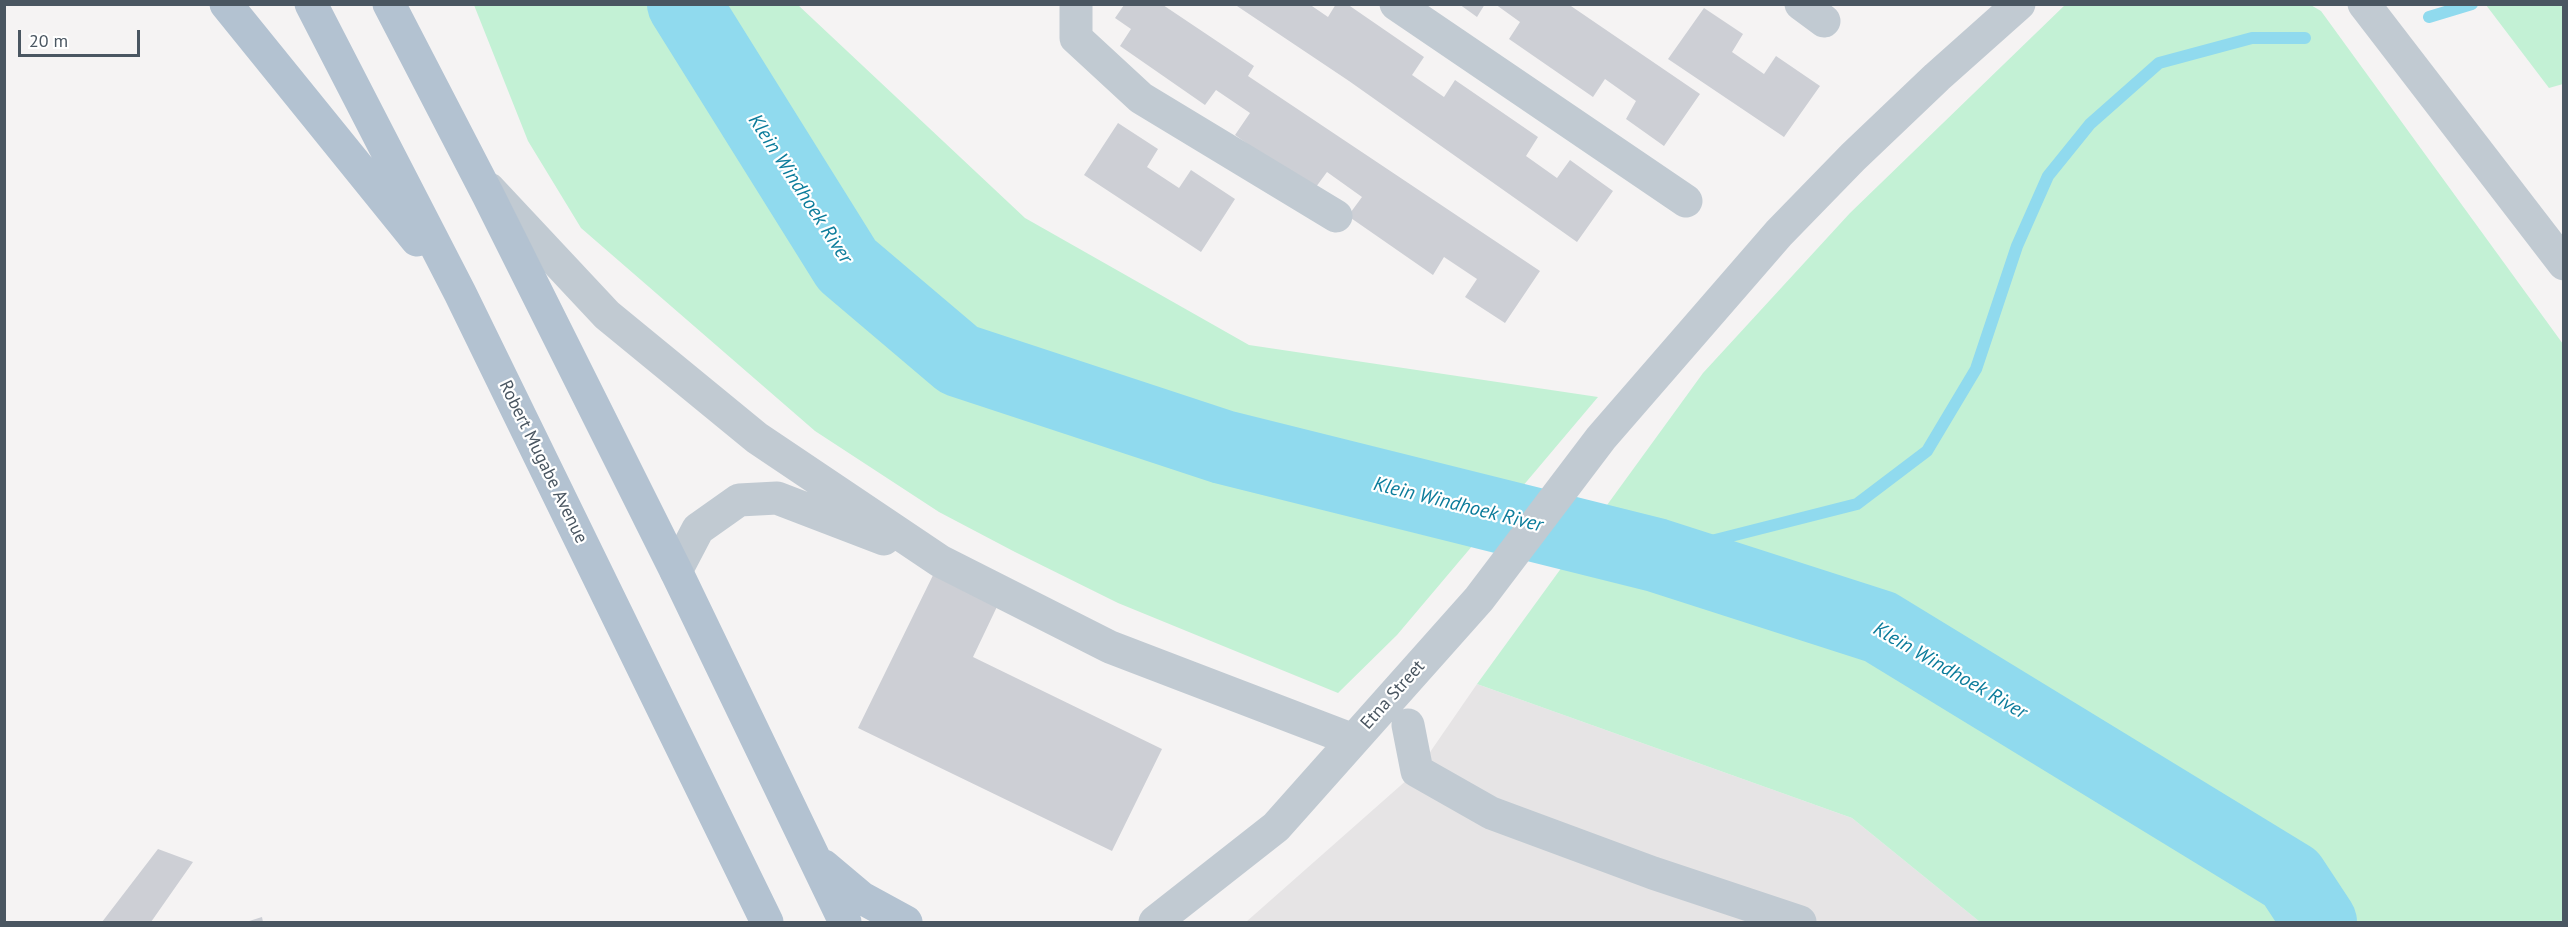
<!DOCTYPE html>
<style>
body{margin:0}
#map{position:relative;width:2568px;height:927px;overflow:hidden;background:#f5f3f3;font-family:"PT Sans",sans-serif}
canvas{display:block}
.frame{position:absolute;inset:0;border:6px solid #4a5661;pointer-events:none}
.scale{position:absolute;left:18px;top:30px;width:122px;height:27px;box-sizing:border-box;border:3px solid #4a5661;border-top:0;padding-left:8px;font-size:18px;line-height:21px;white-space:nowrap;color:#4a5661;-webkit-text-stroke:4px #fff;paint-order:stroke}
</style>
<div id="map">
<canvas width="2568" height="927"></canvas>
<div class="frame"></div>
<div class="scale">20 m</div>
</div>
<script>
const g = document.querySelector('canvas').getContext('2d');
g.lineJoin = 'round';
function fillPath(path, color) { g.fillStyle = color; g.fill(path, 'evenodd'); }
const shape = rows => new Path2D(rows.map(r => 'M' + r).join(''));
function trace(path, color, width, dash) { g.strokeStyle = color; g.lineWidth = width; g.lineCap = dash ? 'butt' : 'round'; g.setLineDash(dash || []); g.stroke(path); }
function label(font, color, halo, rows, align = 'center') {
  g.font = font + ' "PT Sans",sans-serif'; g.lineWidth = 4.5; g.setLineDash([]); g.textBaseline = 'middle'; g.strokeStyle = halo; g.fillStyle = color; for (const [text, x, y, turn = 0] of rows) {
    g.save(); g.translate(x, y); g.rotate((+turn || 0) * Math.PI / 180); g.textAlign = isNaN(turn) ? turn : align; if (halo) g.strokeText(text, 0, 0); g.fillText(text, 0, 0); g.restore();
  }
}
const education = shape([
 [1477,684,1852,818,1980,922,1246,922,1417,771]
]);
const green = shape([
 [2309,4,2321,11,2563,344,2563,922,1980,922,1852,818,1477,684,1703,373,1850,213,2065,5],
 [474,5,798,5,1025,218,1249,345,1598,397,1397,635,1338,693,1118,603,1015,552,939,512,815,431,581,228,528,141],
 [2486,5,2563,5,2563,84,2549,88]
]);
const stream = shape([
 [2429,17,2472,4],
 [1656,555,1857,504,1927,451,1976,369,2017,246,2048,176,2090,124,2159,63,2252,38,2305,38]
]);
const river = shape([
 [684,4,847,265,959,360,1223,447,1656,555,1880,627,2291,878,2320,922]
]);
const building = shape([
 [1234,4,1309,4,1328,17,1336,4,1347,4,1424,57,1412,75,1444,97,1455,80,1538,137,1526,156,1557,178,1570,160,1613,191,1577,242,1349,81],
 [1459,4,1485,4,1477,17],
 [1495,4,1568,4,1700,94,1664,146,1626,119,1636,101,1605,79,1593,97,1509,39,1520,22],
 [1124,5,1163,5,1254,66,1248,76,1540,271,1505,323,1465,297,1477,279,1444,257,1433,275,1348,216,1362,197,1327,172,1313,191,1235,135,1250,113,1216,90,1205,105,1120,46,1131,29,1115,18],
 [1704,8,1743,34,1732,52,1764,74,1776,56,1820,86,1784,137,1668,59],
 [1118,123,1158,149,1147,167,1179,188,1191,170,1235,199,1201,252,1084,175],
 [940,561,1004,592,973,657,1162,749,1112,851,858,728],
 [158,849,193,862,151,922,102,922],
 [262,917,263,922,246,922]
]);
const minor = shape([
 [1076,4,1076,38,1141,98,1336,216],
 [1396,4,1686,201],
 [1801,4,1824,21],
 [2364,4,2564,264],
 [489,189,607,315,757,438,940,561,1110,647,1353,740],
 [676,571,698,529,739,500,777,498,884,539],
 [1408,725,1417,771,1491,813,1653,873,1800,922],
 [1155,922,1276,827,1479,599,1601,438,1779,233,1853,157,1937,77,2019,4]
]);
const major = shape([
 [226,4,417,240],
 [311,4,460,293,767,922],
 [389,4,488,195,676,571,845,922],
 [824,866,862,898,906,922]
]);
const streetNames = [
 ["Robert Mugabe Avenue",543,462,64],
 ["Etna Street",1393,695,-48]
];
const waterNames = [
 ["Klein Windhoek River",800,189,57],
 ["Klein Windhoek River",1458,505,14],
 ["Klein Windhoek River",1950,671,30]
];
fillPath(education, '#e6e4e5');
fillPath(green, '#c3f1d5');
trace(stream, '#90daee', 12);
trace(river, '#90daee', 74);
fillPath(building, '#cdcfd5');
trace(minor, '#c1cad2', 33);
trace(major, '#b3c2d1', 33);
label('18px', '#4a5661', '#fff', streetNames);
label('italic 20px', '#0c7c9b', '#fff', waterNames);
</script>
